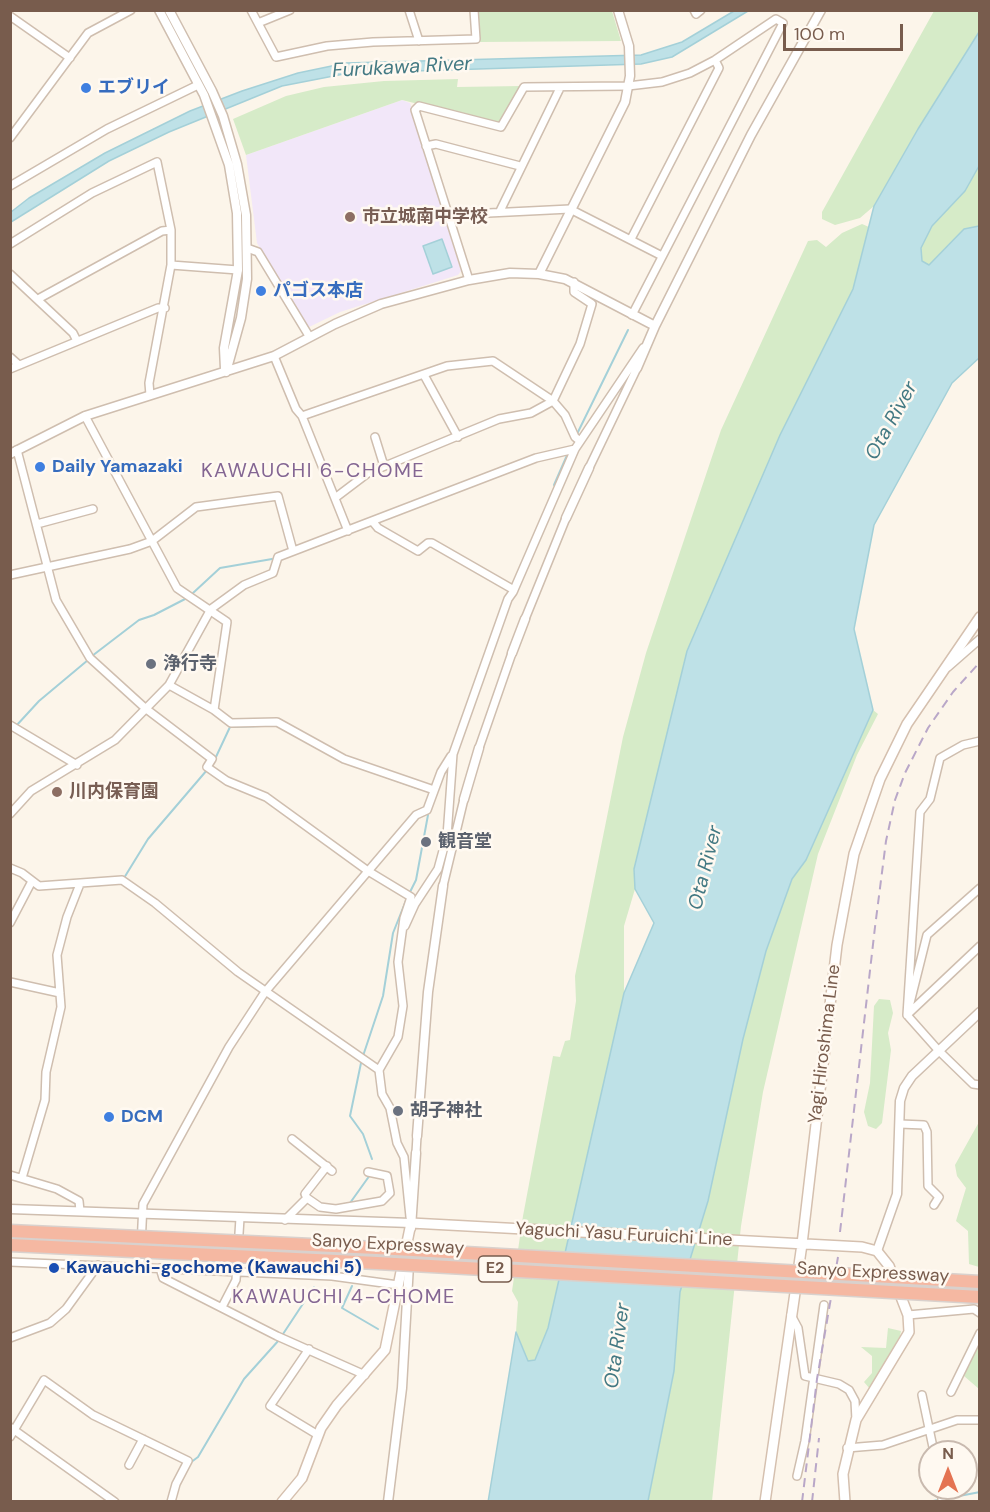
<!DOCTYPE html>
<meta charset="utf-8">
<style>
body{margin:0}
#map{position:relative;width:990px;height:1512px;overflow:hidden;background:#fcf5ea;font-family:"DM Sans",sans-serif}
canvas{display:block}
.frame{position:absolute;inset:0;border:12px solid #785c4d;pointer-events:none}
.north{position:absolute;left:918px;top:1440px;width:60px;height:60px;box-sizing:border-box;background:#fff9f1;border:2px solid #c9baaf;border-radius:50%;rotate:0deg;font-size:16px;font-weight:700;line-height:24px;text-align:center;color:#785c4d}
.north::after{content:'';display:block;margin:auto;width:21px;height:27px;background:#e47352;clip-path:polygon(50% 0,100% 100%,50% 72%,0 100%)}
.scale{position:absolute;left:783px;top:24px;width:120px;height:27px;box-sizing:border-box;border:3px solid #785c4d;border-top:0;padding-left:8px;font-size:18px;line-height:21px;white-space:nowrap;color:#785c4d;-webkit-text-stroke:4px #fff9f1;paint-order:stroke}
</style>
<div id="map">
<canvas width="990" height="1512"></canvas>
<div class="frame"></div>
<div class="north">N</div>
<div class="scale">100 m</div>
</div>
<script>
const g = document.querySelector('canvas').getContext('2d');
g.lineJoin = 'round';
function fillPath(path, color) { g.fillStyle = color; g.fill(path, 'evenodd'); }
const shape = rows => new Path2D(rows.map(r => 'M' + r).join(''));
function trace(path, color, width, dash) { g.strokeStyle = color; g.lineWidth = width; g.lineCap = dash ? 'butt' : 'round'; g.setLineDash(dash || []); g.stroke(path); }
function label(font, color, halo, rows, align = 'center') {
  g.font = font + ' "DM Sans","Noto Sans JP",sans-serif'; g.lineWidth = 5; g.setLineDash([]); g.textBaseline = 'middle'; g.strokeStyle = halo; g.fillStyle = color; for (const [text, x, y, turn = 0] of rows) {
    g.save(); g.translate(x, y); g.rotate((+turn || 0) * Math.PI / 180); g.textAlign = isNaN(turn) ? turn : align; if (halo) g.strokeText(text, 0, 0); g.fillText(text, 0, 0); g.restore();
  }
}
const education = shape([
 [402,100,410,103,461,271,458,275,340,312,307,328,257,243,246,155]
]);
const green = shape([
 [477,11,612,11,621,41,480,42],
 [934,11,979,11,979,32,918,129,874,206,860,218,835,225,822,219,822,212],
 [458,79,457,87,521,86,499,124,402,100,246,155,233,119,286,96,324,87,384,81],
 [979,166,979,226,964,229,929,265,922,261,921,248,932,226,965,191],
 [862,224,869,227,853,289,780,435,634,869,635,889,624,926,624,993,617,1030,548,1328,536,1360,528,1361,516,1332,518,1302,512,1291,523,1216,553,1056,560,1057,565,1041,570,1040,576,1001,575,976,623,737,646,653,721,430,808,241,817,240,826,247,842,233],
 [873,710,878,714,857,755,818,854,763,1092,741,1226,712,1501,648,1502,674,1371,680,1292,708,1201,743,1039,766,951,792,879,806,860],
 [879,999,890,1000,893,1013,888,1033,891,1050,882,1123,876,1129,868,1126,864,1112,870,1083,874,1006],
 [979,1122,980,1267,979,1267,969,1264,968,1231,956,1221,966,1188,957,1176,955,1165],
 [888,1328,901,1331,900,1336,870,1389,864,1382,872,1373,872,1356,861,1347,886,1348],
 [979,1336,979,1389,964,1376,965,1365]
]);
const water = shape([
 [734,11,748,11,672,57,641,64,349,73,282,86,169,132,109,161,11,222,11,212,29,198,105,153,190,111,242,91,298,73,346,63,641,55,682,42,734,11],
 [979,32,979,166,965,191,932,226,921,248,922,261,929,265,964,229,979,226,979,358,952,383,874,525,854,629,873,710,806,860,792,879,766,951,743,1039,708,1201,680,1292,674,1371,648,1501,488,1502,516,1332,528,1361,535,1360,548,1328,624,993,654,923,635,889,634,869,687,651,780,435,853,289,874,206,918,129,979,32],
 [442,239,452,267,433,274,423,246,442,239]
]);
const stream = shape([
 [577,434,628,330],
 [554,485,568,453],
 [193,593,220,568,272,559],
 [92,656,139,620,154,615,187,598],
 [16,726,39,701,88,660],
 [314,746,343,762],
 [215,759,230,727,261,726],
 [349,764,420,789],
 [124,878,148,839,207,770],
 [83,886,102,885],
 [34,887,42,889,77,887],
 [409,894,416,880,428,815],
 [363,1056,383,996,393,933,407,898],
 [361,1063,350,1116,363,1134,372,1159],
 [350,1203,370,1175],
 [352,1286,342,1308,378,1329],
 [283,1334,314,1287],
 [190,1463,198,1457,244,1379,279,1340],
 [928,1502,980,1492]
]);
const minor = shape([
 [251,10,276,57,327,46,373,42,476,39,474,10],
 [409,10,419,41],
 [694,10,696,14,701,10],
 [10,16,70,58],
 [258,23,290,10],
 [10,138,88,33,131,10],
 [426,146,436,144,520,166],
 [10,186,107,129,198,85],
 [500,211,560,88],
 [448,215,570,209,662,256],
 [631,239,719,68,715,60],
 [10,244,92,193,157,162,171,230,171,265,149,383,150,395],
 [247,248,258,252,309,336],
 [171,265,238,270],
 [10,274,73,333,77,341],
 [469,280,415,110,419,106,501,127,524,87,628,86,662,82,690,73,715,60,776,19,783,23,632,315],
 [38,299,162,231,171,230],
 [274,356,296,409,302,416,348,531],
 [10,357,19,365],
 [10,369,158,308,165,308],
 [424,375,458,437],
 [85,416,177,588,227,622,214,710],
 [302,416,447,366,493,361,553,401,565,415,575,437,580,441],
 [375,437,384,466],
 [17,450,56,600,90,658,145,708,212,759,207,767,227,781,266,797,368,871,411,897,404,918,398,962,403,1006,398,1037,379,1070,382,1094,390,1108,397,1143,404,1157,410,1217],
 [589,468,637,368],
 [335,498,368,473,499,419,531,413,553,401,580,344,592,304,574,292,574,282],
 [373,522,378,528,418,551,428,543,432,543,514,590],
 [37,524,93,509],
 [10,575,130,549,152,541,196,507,278,496,293,551],
 [525,619,566,518],
 [948,667,980,639],
 [169,685,214,710,231,723,277,722,344,759,434,790],
 [10,725,77,765],
 [479,748,512,653],
 [10,814,31,791,115,740,169,685,211,609,244,585,273,573,278,557,536,458,575,449],
 [10,868,22,873,39,886,122,880,155,903,238,972,379,1070],
 [443,886,464,799],
 [980,888,927,935,907,1015,939,1051,973,1084,980,1085],
 [10,923,32,881],
 [405,926,415,904,438,869,447,836,453,754,508,599,513,592,575,449,643,348],
 [10,982,60,993],
 [909,1013,980,946],
 [907,1015,920,812,930,799,940,758,963,745,980,741],
 [900,1124,924,1125,927,1132,928,1186,939,1197,934,1205],
 [292,1139,332,1171],
 [416,1153,417,1136],
 [10,1175,57,1189,79,1201,80,1211],
 [22,1178,45,1100,46,1072,61,1007,57,955,67,917,80,884],
 [307,1198,305,1194,327,1166],
 [285,1220,307,1198,320,1207,336,1209,382,1201,390,1193,387,1176,368,1172],
 [10,1262,332,1276,398,1285],
 [140,1267,143,1204,229,1047,265,992,416,815,427,810,441,772,451,756],
 [160,1268,163,1278,277,1336,365,1375],
 [222,1307,236,1280,240,1218],
 [791,1315,798,1328,805,1376,839,1384,849,1390,855,1401,856,1420],
 [908,1315,974,1309,980,1313],
 [10,1338,50,1323,66,1309,98,1265],
 [309,1349,270,1406,318,1435],
 [951,1392,980,1333],
 [922,1395,934,1452],
 [10,1427,115,1502],
 [10,1437,44,1380,93,1415,188,1461,176,1484,171,1502],
 [847,1448,883,1445,957,1420,980,1420],
 [129,1465,143,1439],
 [797,1476,805,1441,824,1305],
 [942,1502,942,1488]
]);
const tertiary = shape([
 [159,10,204,95,229,165,237,213,238,270,224,348,225,369],
 [169,10,212,91,223,116,237,164,246,215,247,279,241,318,226,372],
 [539,274,625,102,630,76,629,46,618,10],
 [637,368,655,326,751,135,821,10],
 [10,454,85,416,274,356,335,324,381,304,469,280,510,273,539,274,565,279,655,326],
 [566,518,589,468],
 [512,653,525,619],
 [464,799,479,748],
 [417,1136,428,992,443,886],
 [10,1209,411,1223],
 [411,1228,416,1153],
 [877,1251,897,1194,900,1101,904,1088,912,1076,980,1012],
 [388,1502,402,1388,410,1247]
]);
const secondary = shape([
 [282,1502,302,1478,321,1428,337,1405,385,1350,411,1223,862,1247,877,1251,889,1266,908,1315,909,1332,856,1420,843,1474,845,1502],
 [765,1502,802,1244,837,945,854,854,880,779,907,724,980,617]
]);
const rail = shape([
 [840,1232,875,927,886,841,895,800,905,773,928,728,953,692,980,662],
 [802,1502,817,1379,838,1257],
 [812,1502,819,1438]
]);
const motorwayBridge = shape([
 [10,1231,377,1248,980,1282],
 [10,1245,377,1263,980,1297]
]);
const markers = [
 [86,88,6,"#3f7fe0"],
 [350,217,6,"#8d6e63"],
 [261,291,6,"#3f7fe0"],
 [40,467,6,"#3f7fe0"],
 [151,664,6,"#6b7280"],
 [57,792,6,"#8d6e63"],
 [426,842,6,"#6b7280"],
 [398,1111,6,"#6b7280"],
 [109,1117,6,"#3f7fe0"],
 [54,1268,6,"#1a4fb4"]
];
const shields = [
 [495,1269,33]
];
const shieldNames = [
 ["E2",495,1269]
];
const shopNames = [
 ["エブリイ",98,88],
 ["パゴス本店",273,291],
 ["Daily Yamazaki",52,467],
 ["DCM",121,1117]
];
const educationNames = [
 ["市立城南中学校",362,217],
 ["川内保育園",69,792]
];
const worshipNames = [
 ["浄行寺",163,664],
 ["観音堂",438,842],
 ["胡子神社",410,1111]
];
const streetNames = [
 ["Yagi Hiroshima Line",825,1044,-83],
 ["Yaguchi Yasu Furuichi Line",624,1235,3],
 ["Sanyo Expressway",388,1245,3],
 ["Sanyo Expressway",873,1273,3]
];
const transitNames = [
 ["Kawauchi-gochome (Kawauchi 5)",66,1268]
];
const waterNames = [
 ["Furukawa River",402,68,-3],
 ["Ota River",892,421,-61],
 ["Ota River",706,868,-76],
 ["Ota River",618,1346,-82]
];
const neighbourhoodNames = [
 ["KAWAUCHI 6-CHOME",313,472],
 ["KAWAUCHI 4-CHOME",344,1298]
];
fillPath(education, '#f2e7f9');
fillPath(green, '#d6ebc8');
fillPath(water, '#bee1e7');
trace(water, '#a4d0d8', 1.5);
trace(stream, '#a4d0d8', 2);
trace(minor, '#cfbeaf', 10);
trace(tertiary, '#cfbeaf', 11);
trace(secondary, '#d5c0af', 12);
trace(minor, '#fff', 7);
trace(tertiary, '#fff', 8);
trace(secondary, '#fff', 9);
trace(rail, '#b9a7c8', 2, [9, 6]);
trace(motorwayBridge, '#d9d1cd', 15, []);
trace(motorwayBridge, '#f5b8a2', 12);
for (const [x, y, r, color] of markers) { const dot = new Path2D(); dot.arc(x, y, r, 0, 2 * Math.PI); g.fillStyle = color; g.fill(dot); trace(dot, '#fff9f1', 2); }
for (const [x, y, w] of shields) { const box = new Path2D(); box.roundRect(x - w / 2, y - 13, w, 26, 4.5); g.fillStyle = '#fff9f1'; g.fill(box); trace(box, '#785c4d', 1.5); }
label('bold 16px', '#785c4d', null, shieldNames);
label('bold 18px', '#366cbe', '#fff9f1', shopNames, 'left');
label('bold 18px', '#785e54', '#fff9f1', educationNames, 'left');
label('bold 18px', '#5b616d', '#fff9f1', worshipNames, 'left');
label('18px', '#785c4d', '#fff9f1', streetNames);
label('bold 18px', '#164399', '#fff9f1', transitNames, 'left');
label('italic 20px', '#437983', '#fff9f1', waterNames);
g.letterSpacing = '1.5px';
label('20px', '#846693', '#fff9f1', neighbourhoodNames);
g.letterSpacing = '0px';
</script>
